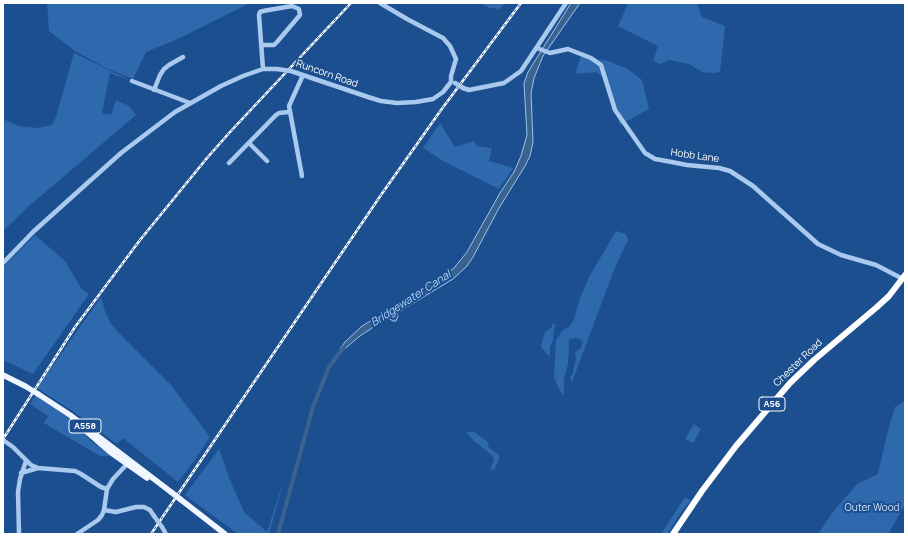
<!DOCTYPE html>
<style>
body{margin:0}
#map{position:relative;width:908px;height:537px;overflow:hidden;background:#1b4f8f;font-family:Manrope,sans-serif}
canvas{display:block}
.frame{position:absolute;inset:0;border:4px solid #fff;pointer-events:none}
</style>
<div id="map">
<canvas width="908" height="537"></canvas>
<div class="frame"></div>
</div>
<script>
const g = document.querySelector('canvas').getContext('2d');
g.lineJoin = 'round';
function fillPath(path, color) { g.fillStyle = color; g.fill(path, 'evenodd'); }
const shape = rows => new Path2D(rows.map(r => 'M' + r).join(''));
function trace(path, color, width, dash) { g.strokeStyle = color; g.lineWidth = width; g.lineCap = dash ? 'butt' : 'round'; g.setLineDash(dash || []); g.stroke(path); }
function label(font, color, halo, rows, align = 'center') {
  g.font = font + ' Manrope,sans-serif'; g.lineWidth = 4; g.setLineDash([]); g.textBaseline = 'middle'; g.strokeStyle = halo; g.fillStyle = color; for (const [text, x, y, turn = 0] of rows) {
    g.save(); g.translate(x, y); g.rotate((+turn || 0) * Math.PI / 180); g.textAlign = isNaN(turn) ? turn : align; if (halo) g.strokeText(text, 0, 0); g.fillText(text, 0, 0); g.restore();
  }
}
const green = shape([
 [47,3,250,3,180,38,146,52,133,79,106,68,75,51,49,31],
 [480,3,505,3,500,9,490,8],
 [628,3,697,3,702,17,725,26,720,72,713,73,702,72,689,64,669,60,661,64,653,61,658,46,618,26],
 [74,53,132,81,110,73,102,113,111,115,116,100,129,106,136,115,29,206,3,231,3,119,18,126,38,128,52,125,56,117],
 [581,56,608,61,628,69,642,80,649,109,620,125,603,77,596,72,575,74],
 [440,123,455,147,474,141,476,146,492,148,489,161,513,168,499,189,443,161,423,148],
 [616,231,626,234,628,240,614,270,572,382,570,379,573,372,576,359,575,353,578,350,581,348,583,342,580,339,575,338,569,339,568,364,564,379,564,396,559,389,554,377,556,340,563,330,570,326,574,319,580,298,589,277],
 [35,235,65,261,81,288,89,294,33,374,3,360,3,267],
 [101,297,105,311,110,322,117,331,171,385,210,437,194,461,178,482,123,438,117,444,71,410,37,388],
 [553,323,555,325,553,335,553,340,550,347,550,357,542,349,541,345,545,332,551,328],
 [36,395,71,419,91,441,110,455,107,456,100,456,44,423,48,416,30,404],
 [905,401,905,505,888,534,818,534,832,513,857,484,878,474,888,430,895,407],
 [694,424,701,429,693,443,685,439],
 [466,432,474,432,487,441,489,448,500,456,495,469,490,470,494,460,493,456,474,441],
 [219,449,228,475,244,512,267,532,285,476,269,534,238,534,185,495],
 [685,497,691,501,685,507,667,534,661,534]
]);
const water = shape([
 [571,3,580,3,543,56,534,78,531,93,533,142,530,156,525,166,499,208,473,257,467,266,453,279,397,313,398,316,396,321,393,321,388,318,381,322,360,336,342,351,340,349,345,342,362,326,439,279,454,268,467,252,500,193,514,172,521,156,527,135,524,83,528,72,571,3]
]);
const canal = shape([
 [278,534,313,407,329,367,344,347]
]);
const minor = shape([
 [380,3,407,19,443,38,450,46,456,59,451,76,451,82],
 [262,45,274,45,277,42,300,15,299,9,292,6,263,11,260,12,259,15,263,69],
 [537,48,550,53,568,49,591,58,601,65,615,110,645,153,655,159,661,160,687,165,719,168,730,171,753,186,818,244,841,255,876,265,903,279],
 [291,71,368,97,381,101,397,103,416,102,433,99,443,92,451,82],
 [132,81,190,103],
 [463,88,469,90,504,83,521,71,566,3],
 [154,90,160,75,164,69,169,65,183,57],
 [249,143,267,161],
 [229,163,276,115,279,113,289,112],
 [302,176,289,106,303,75],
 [3,263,33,232,83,187,121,153,175,112,221,86,243,76,263,69,277,69],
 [3,440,13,447,31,465,38,468,75,471,81,474,101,487,107,489],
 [21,473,38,468],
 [104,510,116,512,136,507,144,507,150,510,154,516],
 [162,527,166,534],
 [19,534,18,492,20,479,26,461],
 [77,534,98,520,102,515,104,510,107,489,113,479,129,462]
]);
const major = shape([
 [3,375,25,386],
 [38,394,70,415,171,492],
 [87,432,110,452,147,478],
 [180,499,225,534]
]);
const highway = shape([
 [673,534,702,491,736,446,790,383,814,360,877,307,889,296,905,275]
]);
const rail = shape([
 [3,439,75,327,140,240,207,158,230,132,351,3],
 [151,534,381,195,441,110,521,3]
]);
const minorBridge = shape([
 [277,69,291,71],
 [455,83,463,88],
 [154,516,162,527]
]);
const majorBridge = shape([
 [25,386,38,394],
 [171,492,180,499]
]);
const shields = [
 [772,404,26],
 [85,426,32]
];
const shieldNames = [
 ["A56",772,404],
 ["A558",85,426]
];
const streetNames = [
 ["Runcorn Road",327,74,19],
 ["Hobb Lane",695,156,8],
 ["Chester Road",798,363,-44]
];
const parkNames = [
 ["Outer Wood",872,508]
];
const waterNames = [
 ["Bridgewater Canal",411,299,-33]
];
fillPath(green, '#2e69ad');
fillPath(water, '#3c6290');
trace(water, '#9cc4f0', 1);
trace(canal, '#3c6290', 4);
trace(minor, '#a9c9ee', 4.5);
trace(major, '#f0f6ff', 5.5);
trace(highway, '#fff', 6);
trace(rail, '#fff', 2.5);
trace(rail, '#1b4f8f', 1, [3]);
trace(minorBridge, '#a9c9ee', 4.5);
trace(majorBridge, '#f0f6ff', 5.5);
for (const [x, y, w] of shields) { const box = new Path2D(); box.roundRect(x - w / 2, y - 7, w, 14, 3); g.fillStyle = '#1b4f8f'; g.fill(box); trace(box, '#fff', 1); }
label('bold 9px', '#fff', null, shieldNames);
label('10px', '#fff', '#1b4f8f', streetNames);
label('10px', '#cfe3fa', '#1b4f8f', parkNames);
label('italic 11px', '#b5d3f5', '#1b4f8f', waterNames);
</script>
